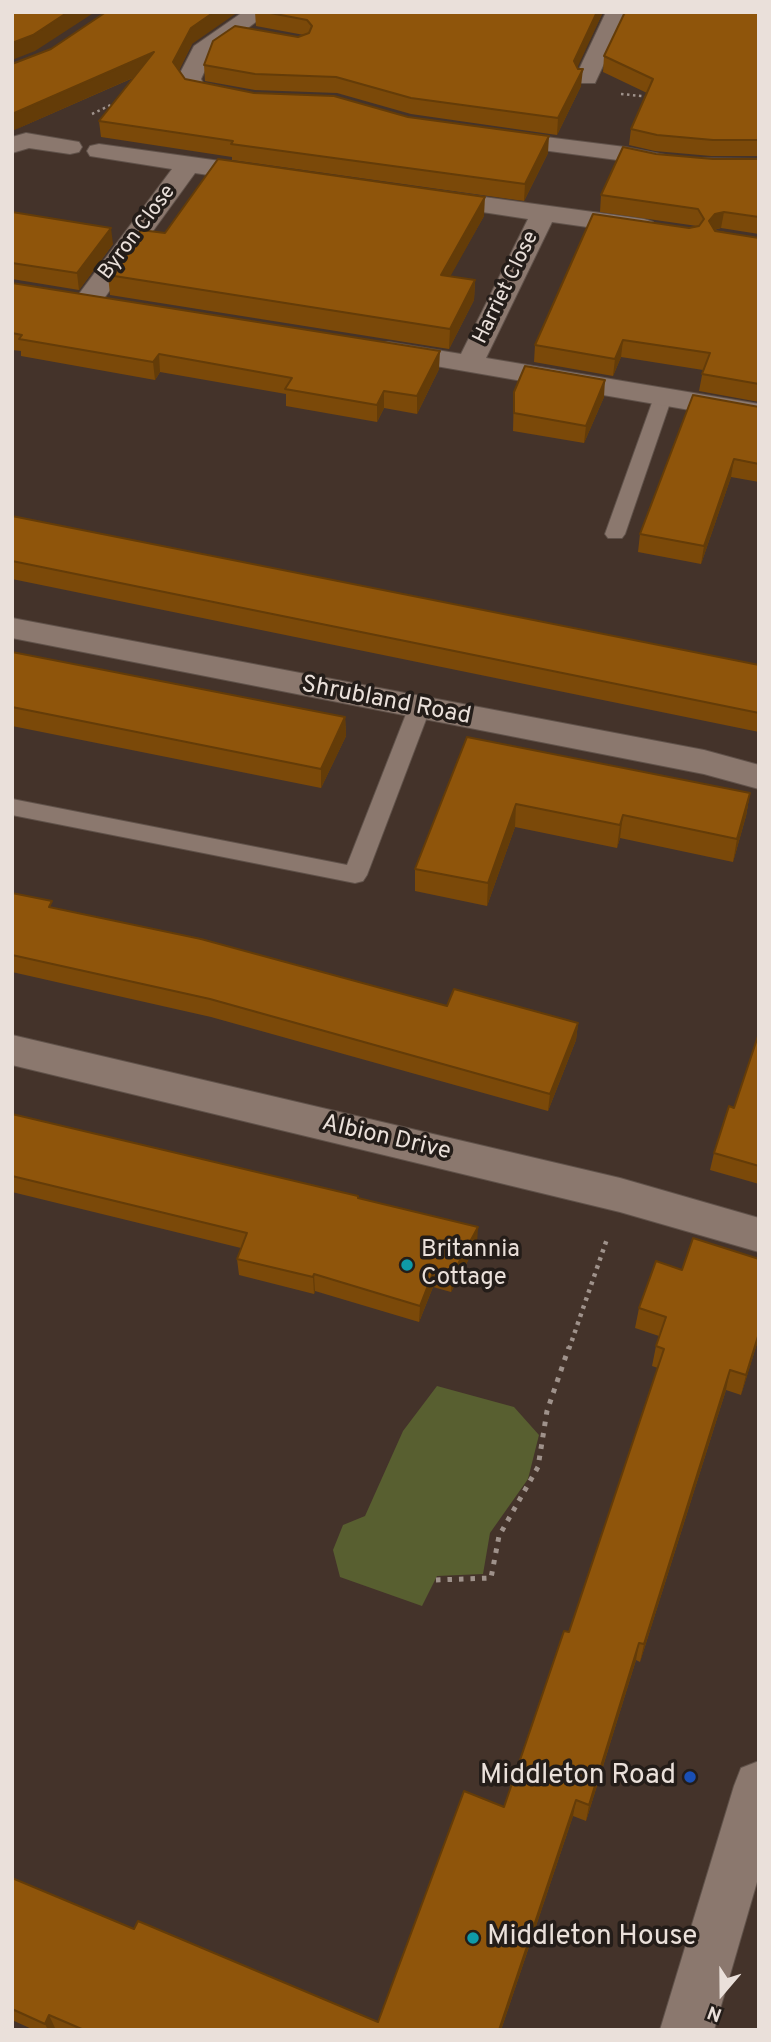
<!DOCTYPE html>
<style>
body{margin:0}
#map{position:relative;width:771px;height:2042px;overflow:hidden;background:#44332a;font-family:Overpass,sans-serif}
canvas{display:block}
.frame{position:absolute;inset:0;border:14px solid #eae0da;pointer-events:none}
.north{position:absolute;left:687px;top:1958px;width:70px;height:70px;-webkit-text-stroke:5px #241d19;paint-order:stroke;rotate:200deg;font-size:19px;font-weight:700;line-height:28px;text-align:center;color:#eae0da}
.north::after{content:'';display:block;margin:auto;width:24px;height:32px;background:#eae0da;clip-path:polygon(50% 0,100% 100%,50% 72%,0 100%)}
</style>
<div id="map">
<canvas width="771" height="2042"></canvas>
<div class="frame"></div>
<div class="north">N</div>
</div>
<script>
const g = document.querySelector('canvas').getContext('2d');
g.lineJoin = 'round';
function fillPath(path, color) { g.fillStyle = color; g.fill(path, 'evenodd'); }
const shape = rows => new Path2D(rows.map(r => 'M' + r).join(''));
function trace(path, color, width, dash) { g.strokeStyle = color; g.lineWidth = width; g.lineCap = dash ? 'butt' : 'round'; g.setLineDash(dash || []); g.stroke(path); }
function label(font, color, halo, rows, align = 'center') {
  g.font = font + ' Overpass,sans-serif'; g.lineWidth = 7; g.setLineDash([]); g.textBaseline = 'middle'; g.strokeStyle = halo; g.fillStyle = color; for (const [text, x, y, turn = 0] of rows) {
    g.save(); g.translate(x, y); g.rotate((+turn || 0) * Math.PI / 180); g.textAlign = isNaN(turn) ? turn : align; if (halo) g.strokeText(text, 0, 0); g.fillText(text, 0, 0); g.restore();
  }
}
const green = shape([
 [437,1386,514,1407,539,1435,528,1479,490,1533,483,1574,437,1576,422,1606,340,1577,333,1550,343,1525,365,1516,403,1431]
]);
const pathFar2 = shape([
 [621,94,651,97],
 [92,114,115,103]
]);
const pathFar1 = shape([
 [569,1349,607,1239]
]);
const path = shape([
 [436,1580,491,1578,499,1536,538,1467,547,1411,569,1347]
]);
const lane = shape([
 [663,392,672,397,625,534,622,538,608,538,605,534,654,397,663,392],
 [419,702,427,704,430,709,367,875,363,881,355,883,12,815,12,799,347,865,408,709,411,704,419,702]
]);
const street = shape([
 [243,12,269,12,212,55,201,79,203,83,244,92,248,97,244,102,236,104,187,93,177,79,194,46,243,12],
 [606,12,628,12,595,83,579,83,575,78,606,12],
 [498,131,625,147,680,158,759,159,759,173,680,172,625,161,489,143,486,138,489,133,498,131],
 [26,133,79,142,82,147,79,152,70,154,29,148,12,153,12,137,26,133],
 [99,144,263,167,272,170,276,175,272,180,263,183,195,173,97,308,87,310,77,308,73,302,172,169,90,156,87,151,90,146,99,144],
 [433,190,644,219,653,222,657,227,653,232,644,235,552,222,486,358,759,404,759,422,378,356,374,350,378,344,388,342,461,354,528,219,424,203,420,198,424,193,433,190],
 [12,618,704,750,759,765,759,789,704,774,12,638,12,618]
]);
const secondary = shape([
 [12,1035,620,1178,759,1218,759,1252,620,1212,12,1065,12,1035],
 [759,1761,759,1875,714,2030,660,2030,734,1786,741,1768,759,1761]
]);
const wall = shape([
 [255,12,603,12,577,67,581,86,557,135,411,114,337,93,255,90,205,81,204,65,304,35,256,26],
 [759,12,759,156,711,156,655,151,629,145,631,129,647,93,603,72,604,56],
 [192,44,179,70,185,79,254,93,408,117,548,153,524,201,232,160,232,157,101,137,99,121,133,78,12,131],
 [656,154,713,159,759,159,759,234,721,228,714,230,759,238,759,402,699,391,703,370,621,357,613,376,534,362,535,345,689,228,697,226,600,212,601,195],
 [12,212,113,244,79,290,12,279],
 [484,216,450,276,475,280,474,300,449,349,110,295,108,275,165,233],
 [12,283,439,369,417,414,384,408,377,422,286,406,286,394,160,372,155,380,21,356,21,351,12,350],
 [514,392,604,397,584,443,513,431],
 [759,407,759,482,731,477,701,564,638,552,640,534],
 [12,516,759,665,759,732,12,579],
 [12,652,345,717,346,736,321,788,12,726],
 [467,737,750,793,746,816,733,862,620,838,617,848,515,827,487,906,415,891,415,869],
 [12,893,54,908,447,1006,578,1023,576,1040,548,1111,211,1017,12,972],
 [759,1033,759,1184,710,1170,714,1153,734,1108],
 [12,1114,358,1199,477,1244,451,1292,433,1287,419,1322,315,1291,314,1294,239,1275,237,1259,241,1248,12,1192],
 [639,1308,759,1337,741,1395,726,1390,640,1662,636,1660,586,1821,573,1816,501,2030,58,2030,55,2028,54,2030,34,2030,12,2020,12,1878,134,1929,378,2022,504,1807,569,1632,658,1368,652,1366,656,1346,659,1336,635,1328]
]);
const shadedWall = shape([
 [68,12,95,12,35,51,12,60,12,43],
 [214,12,238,12,192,44,175,78,173,62,191,28],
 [597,12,603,12,573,77,574,61],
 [154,52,155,68,12,131,12,114],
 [583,69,581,86,557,135,558,118],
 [549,136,548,153,524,201,525,184],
 [485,197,484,216,440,295,441,275],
 [724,212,721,228,712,230,709,221,715,214],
 [111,228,113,244,79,290,77,273],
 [475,280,474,300,449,349,450,329],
 [623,340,621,357,613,376,615,359],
 [440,351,439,369,417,414,417,396],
 [159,354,160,372,155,380,153,362],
 [605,380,604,397,584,443,586,426],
 [384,391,384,408,377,422,377,405],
 [734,459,731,477,701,564,704,546],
 [345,717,346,736,321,788,321,769],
 [750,793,746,816,733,862,737,839],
 [516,804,515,827,487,906,488,883],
 [623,815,620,838,617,848,620,825],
 [578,1023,576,1040,548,1111,550,1094],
 [478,1227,477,1244,451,1292,452,1275],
 [434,1270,433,1287,419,1322,420,1306],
 [314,1274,315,1291,314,1294,313,1277],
 [759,1333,759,1337,741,1395,746,1375],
 [730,1370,726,1390,640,1662,644,1644],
 [639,1643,636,1660,586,1821,589,1805],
 [576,1800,573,1816,501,2030,499,2030],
 [49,2015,55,2028,54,2030,48,2030,45,2024]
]);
const building = shape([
 [12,12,68,12,33,35,12,43,12,12],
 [106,12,214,12,191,28,173,62,185,79,254,93,334,96,408,117,549,136,525,184,231,144,233,141,99,121,154,52,12,114,12,64,51,49,106,12],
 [265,12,597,12,574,61,578,69,583,69,558,118,411,98,336,77,255,74,204,65,213,41,235,26,298,37,309,33,312,26,307,20,265,12],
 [625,12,759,12,759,140,713,140,657,135,631,129,653,79,604,56,625,12],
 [623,147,656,154,713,159,759,159,759,217,724,212,715,214,709,221,715,231,759,238,759,384,702,374,710,353,623,340,615,359,535,345,593,214,689,228,699,226,704,219,698,209,601,195,623,147],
 [218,159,485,197,441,275,475,280,450,329,108,275,141,230,165,233,218,159],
 [12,212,111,228,77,273,12,263,12,212],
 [12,283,440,351,417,396,384,391,377,405,285,389,292,378,159,354,153,362,19,339,22,335,12,333,12,283],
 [525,366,605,380,586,426,514,413,514,392,525,366],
 [693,395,759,407,759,464,734,459,704,546,640,534,693,395],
 [12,516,759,665,759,713,12,561,12,516],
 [12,652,345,717,321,769,12,707,12,652],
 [467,737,750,793,737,839,623,815,620,825,516,804,488,883,415,869,467,737],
 [12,893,52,901,49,907,201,939,447,1006,454,989,578,1023,550,1094,210,999,12,955,12,893],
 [759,1033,759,1166,714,1153,729,1106,734,1108,759,1033],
 [12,1114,358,1196,358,1198,478,1227,452,1275,434,1270,420,1306,314,1274,313,1277,237,1259,247,1233,12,1176,12,1114],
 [693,1238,759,1259,759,1333,746,1375,730,1370,644,1644,639,1643,589,1805,576,1800,499,2030,84,2030,49,2015,45,2024,12,2009,12,1878,134,1929,138,1921,378,2022,464,1791,504,1807,564,1631,569,1632,664,1349,656,1346,666,1317,639,1308,656,1261,682,1270,693,1238]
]);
const markers = [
 [407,1265,7,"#0f9aa8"],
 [690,1777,7,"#1a4fb4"],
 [473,1938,7,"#0f9aa8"]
];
const farStreetnames = [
 ["Byron Close",138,233,-53],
 ["Harriet Close",507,288,-64]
];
const streetNames = [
 ["Shrubland Road",386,702,11],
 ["Albion Drive",386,1139,13]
];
const poiNames = [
 ["Britannia",421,1251],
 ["Cottage",421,1279]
];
const nearPoinames = [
 ["Middleton Road",676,1777],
 ["Middleton House",487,1938,"left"]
];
fillPath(green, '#585f30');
trace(lane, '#60524a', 2);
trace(street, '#60524a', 2);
trace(secondary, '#60524a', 2);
trace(pathFar2, '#9f928b', 2.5, [2.5, 3.5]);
trace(pathFar1, '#9f928b', 4.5, [3.5, 5]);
trace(path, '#9f928b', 5, [4.5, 7]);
fillPath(lane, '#8b786e');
fillPath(street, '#8b786e');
fillPath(secondary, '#8b786e');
fillPath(wall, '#7b4909');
fillPath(shadedWall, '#643c08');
fillPath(building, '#8f550b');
trace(building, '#643c08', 2);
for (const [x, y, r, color] of markers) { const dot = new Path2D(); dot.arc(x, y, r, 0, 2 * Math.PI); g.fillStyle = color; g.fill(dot); trace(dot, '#241d19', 2.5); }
label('21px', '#eae0da', '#241d19', farStreetnames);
label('24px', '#eae0da', '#241d19', streetNames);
label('24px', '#eae0da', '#241d19', poiNames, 'left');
label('28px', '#eae0da', '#241d19', nearPoinames, 'right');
</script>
